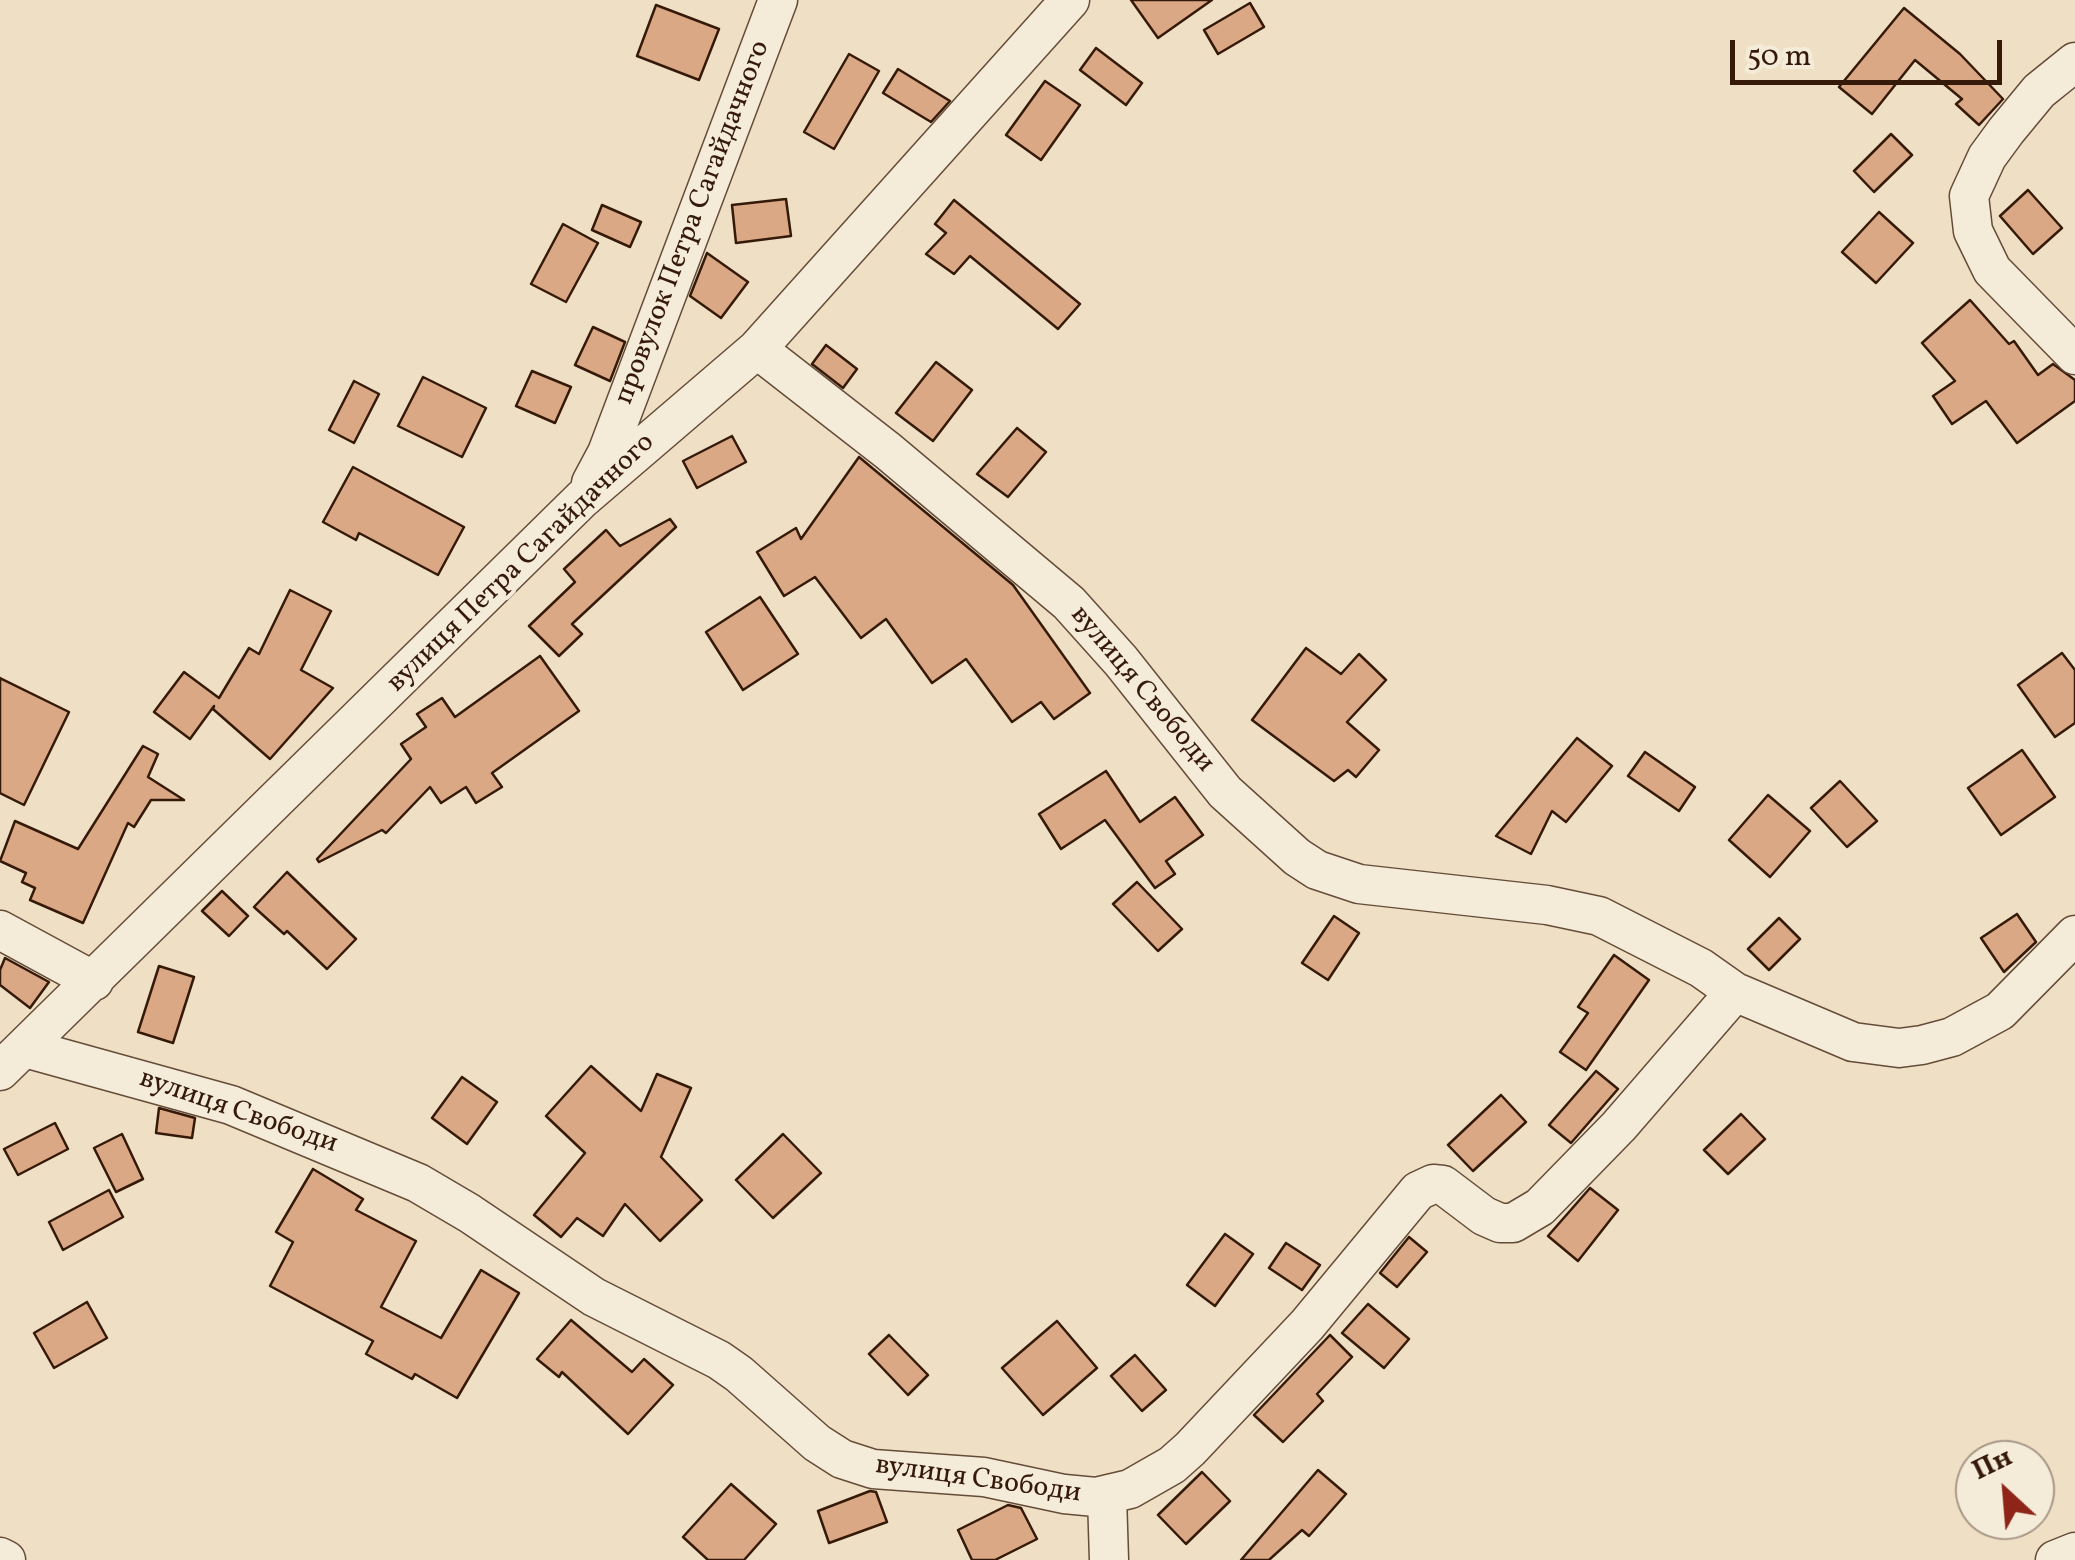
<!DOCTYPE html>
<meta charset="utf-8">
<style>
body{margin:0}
#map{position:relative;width:2075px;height:1560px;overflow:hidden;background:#efe0c5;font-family:Vollkorn,serif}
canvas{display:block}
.north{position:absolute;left:1955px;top:1440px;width:100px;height:100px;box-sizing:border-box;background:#f5ebd9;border:2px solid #a99786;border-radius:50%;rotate:334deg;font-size:28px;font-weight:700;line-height:40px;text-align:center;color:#361a09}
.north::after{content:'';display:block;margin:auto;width:35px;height:45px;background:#8f2418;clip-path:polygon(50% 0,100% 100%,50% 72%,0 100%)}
.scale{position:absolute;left:1730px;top:40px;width:272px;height:45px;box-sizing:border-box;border:5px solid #361a09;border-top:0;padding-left:12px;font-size:30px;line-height:35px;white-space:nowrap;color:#361a09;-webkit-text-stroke:8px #f5ebd9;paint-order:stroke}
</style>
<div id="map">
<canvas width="2075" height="1560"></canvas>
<div class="north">Пн</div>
<div class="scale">50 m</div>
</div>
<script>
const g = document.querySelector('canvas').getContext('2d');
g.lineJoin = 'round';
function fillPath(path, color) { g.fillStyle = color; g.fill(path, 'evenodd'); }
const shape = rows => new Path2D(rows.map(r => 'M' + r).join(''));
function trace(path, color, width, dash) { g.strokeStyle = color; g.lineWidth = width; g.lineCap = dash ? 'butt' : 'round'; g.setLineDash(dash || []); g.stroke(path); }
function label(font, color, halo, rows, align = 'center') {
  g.font = font + ' Vollkorn,serif'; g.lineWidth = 8; g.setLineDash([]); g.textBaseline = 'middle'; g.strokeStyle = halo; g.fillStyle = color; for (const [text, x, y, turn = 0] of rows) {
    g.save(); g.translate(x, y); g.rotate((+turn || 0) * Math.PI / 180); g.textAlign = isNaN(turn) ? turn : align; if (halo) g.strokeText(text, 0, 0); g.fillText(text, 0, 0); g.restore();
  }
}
const building = shape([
 [1131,0,1212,0,1158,38,1131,0],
 [1250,3,1264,27,1218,54,1204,30,1250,3],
 [656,5,719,29,699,80,637,56,656,5],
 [1904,8,1960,54,2003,99,1979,125,1956,104,1962,99,1915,60,1872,114,1839,87,1904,8],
 [1096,48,1142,83,1126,105,1080,70,1096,48],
 [849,54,879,71,834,149,804,132,849,54],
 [898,69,950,101,931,122,883,93,898,69],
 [1045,81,1080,105,1041,160,1006,135,1045,81],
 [1891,134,1912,155,1874,192,1854,171,1891,134],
 [2028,190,2062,228,2033,254,2000,216,2028,190],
 [786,199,791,236,736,243,732,205,786,199],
 [954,200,1080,304,1058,329,970,256,954,274,926,254,946,233,935,224,954,200],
 [602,205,641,222,630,247,592,230,602,205],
 [1879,212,1913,243,1876,283,1842,252,1879,212],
 [563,224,598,243,566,302,531,284,563,224],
 [707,253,748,282,721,318,690,296,707,253],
 [1970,300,2009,344,2014,341,2038,375,2053,364,2075,380,2075,401,2017,443,1986,401,1952,424,1933,396,1955,381,1922,343,1970,300],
 [593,327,625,342,610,381,575,365,593,327],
 [826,345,857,369,843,388,812,364,826,345],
 [936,362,972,390,933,441,896,413,936,362],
 [532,371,571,387,555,423,516,406,532,371],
 [423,377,486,408,462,457,398,426,423,377],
 [354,381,379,394,354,443,329,430,354,381],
 [1017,428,1046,452,1008,497,977,474,1017,428],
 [732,436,746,462,697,488,683,461,732,436],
 [859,457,1013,585,1090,693,1054,719,1041,702,1012,722,966,659,932,683,886,619,861,638,815,577,784,596,757,552,796,528,801,539,859,457],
 [353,467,464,527,438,575,359,533,356,540,323,522,353,467],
 [670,519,676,527,572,624,582,634,559,656,529,626,575,582,564,569,606,530,620,546,670,519],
 [290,590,331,611,301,670,333,688,270,759,213,709,214,706,190,739,154,712,184,672,219,698,249,648,259,654,290,590],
 [760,597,798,654,743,690,706,632,760,597],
 [1306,648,1341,674,1359,654,1386,680,1347,722,1379,750,1356,777,1348,770,1334,781,1252,720,1306,648],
 [2062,653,2075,670,2075,723,2055,737,2018,685,2062,653],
 [540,656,579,711,492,773,502,787,476,803,466,787,441,803,430,787,386,833,382,830,319,862,317,859,411,759,401,744,426,727,417,714,442,698,455,717,540,656],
 [0,678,69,712,24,805,0,793,0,678],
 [1577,738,1612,766,1566,822,1552,811,1531,854,1496,836,1577,738],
 [143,746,158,754,148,777,184,800,151,800,134,827,128,823,83,923,30,900,35,888,22,882,26,873,0,861,15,821,78,849,143,746],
 [2022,750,2055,797,2001,835,1968,788,2022,750],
 [1645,752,1695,787,1679,811,1628,776,1645,752],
 [1106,771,1140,822,1175,797,1203,835,1166,861,1175,874,1155,888,1105,820,1061,849,1039,814,1106,771],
 [1840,781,1877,821,1847,847,1811,808,1840,781],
 [1768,795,1810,831,1770,877,1729,840,1768,795],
 [287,872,356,939,327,969,287,931,284,934,254,907,287,872],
 [1137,882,1182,929,1158,951,1113,904,1137,882],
 [222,891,248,916,229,936,202,911,222,891],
 [2017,914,2036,942,2004,972,1981,938,2017,914],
 [1334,916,1359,933,1328,980,1302,963,1334,916],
 [1779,918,1800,939,1769,970,1748,949,1779,918],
 [1614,955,1649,980,1586,1070,1560,1052,1588,1013,1578,1007,1614,955],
 [5,958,49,982,30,1008,0,985,0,970,5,958],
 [159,966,194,977,173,1043,138,1032,159,966],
 [591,1066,641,1111,657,1074,691,1088,661,1157,702,1200,660,1241,625,1204,603,1236,577,1218,561,1237,534,1215,585,1153,546,1116,591,1066],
 [1596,1071,1618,1089,1571,1143,1549,1125,1596,1071],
 [462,1077,497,1102,467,1144,432,1118,462,1077],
 [1501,1095,1526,1122,1473,1171,1448,1145,1501,1095],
 [159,1108,195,1118,192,1138,156,1133,159,1108],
 [1741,1114,1765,1139,1728,1174,1704,1150,1741,1114],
 [55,1123,68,1149,18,1175,4,1149,55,1123],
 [122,1134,143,1179,116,1192,94,1148,122,1134],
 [783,1134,821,1173,773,1218,736,1180,783,1134],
 [313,1169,363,1199,356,1210,416,1241,381,1307,441,1338,481,1270,519,1293,457,1398,415,1374,412,1379,366,1354,373,1341,270,1286,293,1242,276,1232,313,1169],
 [1590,1188,1618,1210,1578,1261,1548,1236,1590,1188],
 [109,1190,123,1217,63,1250,49,1222,109,1190],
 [1225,1234,1253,1254,1215,1306,1187,1285,1225,1234],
 [1409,1237,1427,1252,1397,1287,1380,1273,1409,1237],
 [1286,1243,1320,1265,1302,1290,1269,1268,1286,1243],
 [87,1302,107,1338,54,1368,34,1333,87,1302],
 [1368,1304,1409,1339,1384,1368,1342,1333,1368,1304],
 [571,1320,632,1372,644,1359,673,1385,628,1434,562,1372,559,1377,537,1359,571,1320],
 [1057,1321,1097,1368,1043,1415,1002,1368,1057,1321],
 [889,1335,928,1375,908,1395,869,1354,889,1335],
 [1330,1335,1352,1357,1317,1394,1323,1401,1283,1442,1254,1415,1330,1335],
 [1135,1355,1166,1390,1142,1411,1111,1376,1135,1355],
 [1318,1470,1346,1494,1309,1536,1302,1530,1269,1560,1241,1560,1318,1470],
 [1202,1472,1230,1501,1186,1544,1158,1515,1202,1472],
 [731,1484,776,1524,744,1560,708,1560,683,1537,731,1484],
 [870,1491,876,1492,887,1522,829,1543,818,1511,870,1491],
 [1008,1505,1021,1508,1037,1539,995,1560,972,1560,958,1530,1008,1505]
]);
const minor = shape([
 [2075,62,2039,91,2006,131,1987,157,1969,196,1973,231,1992,270,2075,355],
 [757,349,888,451,1069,603,1121,661,1225,792,1297,857,1317,870,1359,884,1547,905,1599,916,1701,968,1735,992],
 [591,483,607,453,778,0],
 [0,930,94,981],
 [25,1048,231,1105,418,1183,469,1213,594,1297,719,1360,739,1374,817,1443,842,1459,873,1469,984,1477,1064,1494,1096,1497,1130,1489,1172,1465,1190,1449,1307,1325,1418,1191,1433,1184,1443,1185,1484,1216,1500,1223,1513,1223,1540,1207,1619,1126,1735,992,1853,1042,1899,1048,1922,1045,1952,1037,2000,1011,2075,935],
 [0,1071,582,499,757,349,1070,0],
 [1107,1496,1109,1560],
 [0,1557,6,1560],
 [2055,1560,2075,1552]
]);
const streetNames = [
 ["провулок Петра Сагайдачного",694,223,-69],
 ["вулиця Петра Сагайдачного",522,564,-44],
 ["вулиця Свободи",1141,690,50],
 ["вулиця Свободи",238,1113,19],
 ["вулиця Свободи",978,1481,8]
];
fillPath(building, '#dba885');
trace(building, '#361a09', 2.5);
trace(minor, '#644c38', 41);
trace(minor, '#f5ebd9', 38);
label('28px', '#361a09', '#f5ebd9', streetNames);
</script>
